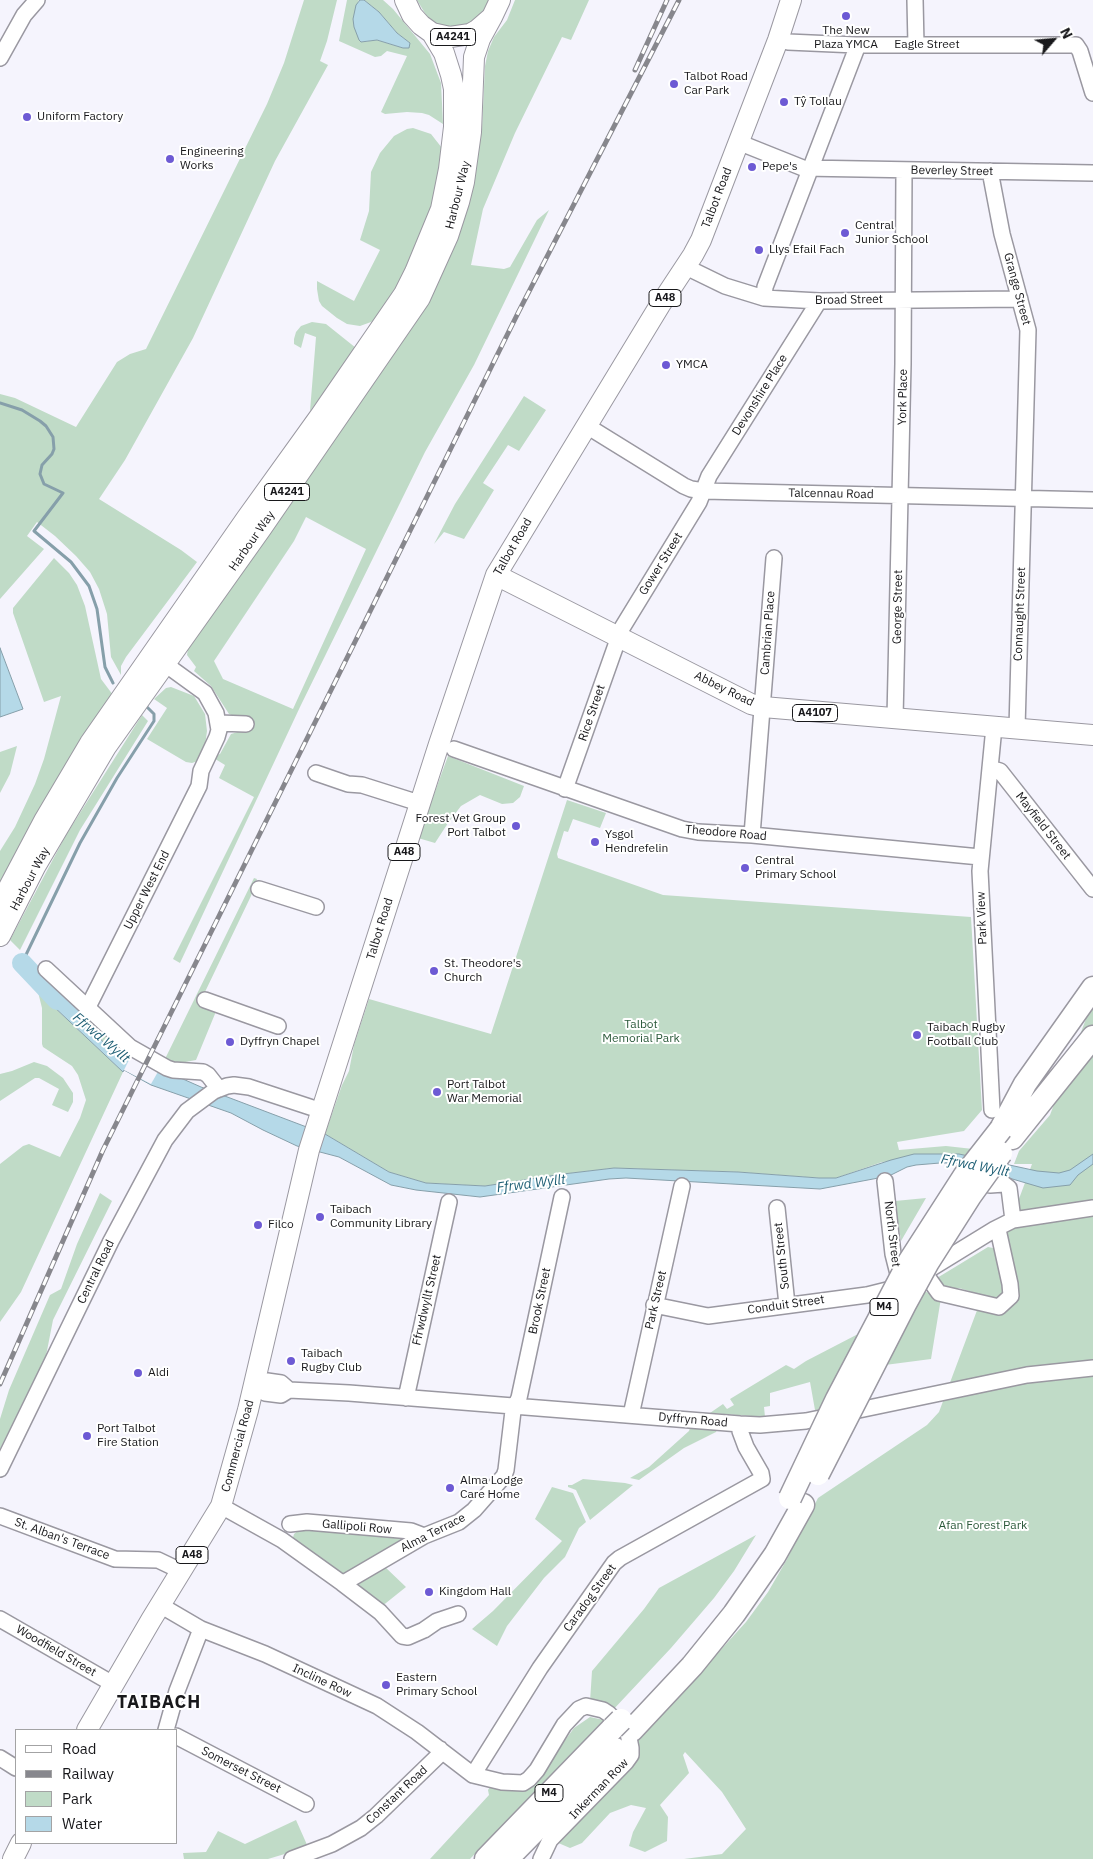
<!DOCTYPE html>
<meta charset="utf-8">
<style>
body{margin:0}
#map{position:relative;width:1093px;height:1859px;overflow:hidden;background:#f5f4fd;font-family:"IBM Plex Sans",sans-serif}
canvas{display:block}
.legend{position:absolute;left:15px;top:1729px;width:162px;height:115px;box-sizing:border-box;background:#fff;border:1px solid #a3a3a4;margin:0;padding:6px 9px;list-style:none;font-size:15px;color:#18181b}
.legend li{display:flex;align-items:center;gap:10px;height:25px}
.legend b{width:25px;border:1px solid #a3a3a4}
.north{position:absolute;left:1028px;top:15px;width:50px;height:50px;-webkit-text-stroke:4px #fff;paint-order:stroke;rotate:63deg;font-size:14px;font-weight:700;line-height:20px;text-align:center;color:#18181b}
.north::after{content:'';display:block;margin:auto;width:18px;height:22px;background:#18181b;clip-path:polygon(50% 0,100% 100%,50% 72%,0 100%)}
</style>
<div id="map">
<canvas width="1093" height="1859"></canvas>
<ul class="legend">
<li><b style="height:6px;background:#fff"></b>Road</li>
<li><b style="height:6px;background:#87878d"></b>Railway</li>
<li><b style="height:14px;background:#c0dbc7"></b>Park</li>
<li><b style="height:14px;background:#b5d9e8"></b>Water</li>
</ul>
<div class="north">N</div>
</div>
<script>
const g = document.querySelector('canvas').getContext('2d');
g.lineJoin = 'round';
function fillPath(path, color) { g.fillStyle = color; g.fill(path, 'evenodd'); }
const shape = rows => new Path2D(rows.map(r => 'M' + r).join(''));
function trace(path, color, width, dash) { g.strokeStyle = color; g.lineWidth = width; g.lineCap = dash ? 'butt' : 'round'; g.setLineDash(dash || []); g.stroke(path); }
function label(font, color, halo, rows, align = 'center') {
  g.font = font + ' "IBM Plex Sans",sans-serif'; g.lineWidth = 4; g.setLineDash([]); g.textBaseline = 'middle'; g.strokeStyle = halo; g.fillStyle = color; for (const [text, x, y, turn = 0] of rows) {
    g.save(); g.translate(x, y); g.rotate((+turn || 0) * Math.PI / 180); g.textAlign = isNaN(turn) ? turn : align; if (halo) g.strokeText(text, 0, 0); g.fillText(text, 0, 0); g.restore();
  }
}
const green = shape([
 [304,0,337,0,327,41,320,61,328,65,275,161,193,338,125,460,99,499,181,550,197,562,126,657,121,666,121,675,111,657,107,614,99,589,90,572,76,556,55,536,37,522,27,536,44,549,0,599,0,394,15,398,76,427,117,362,130,354,146,349,267,104,284,63],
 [347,0,360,0,358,1,359,40,362,42,377,40,403,48,410,43,397,33,379,12,364,0,383,0,393,9,430,54,441,83,443,124,429,115,422,113,407,112,385,114,381,112,407,56,387,51,381,56,375,57,339,41],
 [417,0,494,0,478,21,456,28,439,25,432,21,426,15],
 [515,0,589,0,571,40,562,37,515,133,483,209,471,265,504,269,510,267,537,220,549,210,474,365,425,452,300,707,180,963,173,959,254,797,219,778,225,765,212,757,220,754,231,734,251,728,250,718,238,718,229,714,211,686,194,671,196,667,187,655,188,648,354,412,430,300,454,243,470,194,482,129,485,66,488,51,494,37,507,20],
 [306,517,366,549,293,709,223,679,214,661,294,541],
 [413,128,431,134,442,148,443,171,420,250,379,318,371,322,360,326,347,324,337,318,322,306,319,301,317,289,317,281,354,301,380,250,360,240,369,211,371,172,380,153,394,136,407,129],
 [312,322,326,324,356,348,310,411,316,337,305,333,301,348,294,344,294,339,296,332,301,326],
 [524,396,546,410,519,451,508,445,483,483,494,490,464,539,444,532,434,544,455,504],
 [54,558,69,573,77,585,85,606,101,679,113,695,0,886,0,851,15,827,35,784,44,759,61,696,44,702,13,613,13,608],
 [171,687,194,696,205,714,207,731,204,753,198,761,192,763,186,762,147,739,167,708,154,699,166,688],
 [142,715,148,721,80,830,20,950,10,940,66,835],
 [17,746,10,774,0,793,0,752],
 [448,756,524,786,520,797,513,803,502,804,480,795,461,806,448,823,435,843,418,838],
 [567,800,606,813,600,828,573,819,568,832,564,831,557,854,558,858,663,895,971,917,982,1110,964,1131,897,1142,899,1150,946,1146,973,1149,966,1155,882,1162,836,1178,819,1178,738,1172,614,1168,563,1174,485,1186,426,1183,389,1172,325,1134,342,1085,349,1071,354,1045,369,999,491,1034],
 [254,878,257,879,251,896,204,994,217,1009,196,1060,175,1064,164,1061],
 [38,992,123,1072,21,1292,0,1322,0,1164,23,1146,29,1144,60,1157,80,1118,86,1100,78,1075,72,1066,43,1047,42,1044,42,1008],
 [1093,1000,1093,1859,684,1859,722,1854,746,1829,722,1792,685,1752,683,1755,689,1773,660,1805,668,1817,667,1841,645,1852,629,1846,633,1832,646,1808,631,1805,610,1813,582,1843,570,1848,556,1842,636,1743,746,1622,768,1592,786,1561,818,1498,927,1425,939,1412,982,1297,979,1294,959,1288,950,1291,938,1286,937,1278,988,1247,993,1248,998,1255,1032,1164,1014,1164,1019,1151,1050,1115],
 [80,1010,131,1056,117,1051,104,1043,89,1025],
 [34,1062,47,1066,63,1078,73,1093,73,1102,68,1112,52,1105,59,1089,39,1078,35,1078,0,1101,0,1074,12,1071],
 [100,1193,112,1201,53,1320,45,1361,0,1449,0,1419,9,1390,50,1295,61,1289,77,1244],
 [926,1198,901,1241,895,1201],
 [924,1291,941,1298,931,1359,885,1365],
 [860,1333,823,1409,815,1410,810,1382,770,1393,770,1406,764,1407,765,1417,710,1413,723,1404,727,1409,734,1405,730,1399,786,1365,794,1369,806,1361],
 [690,1428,717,1430,716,1432,684,1448,639,1480,630,1478,649,1467,689,1431],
 [583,1479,625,1483,633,1485,590,1520,576,1490,568,1487,568,1485,572,1485],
 [552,1487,573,1493,586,1522,579,1528,565,1557,544,1578,507,1626,497,1646,472,1629,493,1611,562,1541,535,1519],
 [301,1528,410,1537,343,1578,292,1541,294,1534],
 [756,1535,734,1571,714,1598,671,1648,612,1711,590,1702,592,1671,644,1609,659,1588],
 [384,1566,406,1587,381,1607,352,1585],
 [590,1717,604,1720,470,1859,430,1859,489,1795,488,1790,492,1784,538,1777,574,1728],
 [296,1820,308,1847,268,1859,184,1859,183,1853,206,1852,218,1831,245,1844]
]);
const water = shape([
 [360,0,364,0,379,12,397,33,410,43,409,48,403,48,377,40,361,42,359,40,354,27,353,19,356,5,360,0],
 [0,648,23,709,0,717,0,648],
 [44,975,80,1010,89,1025,104,1043,117,1051,131,1056,201,1087,325,1134,389,1172,426,1183,485,1186,563,1174,614,1168,738,1172,819,1178,836,1178,891,1160,914,1154,959,1154,1037,1171,1059,1173,1070,1170,1093,1154,1093,1164,1078,1175,1070,1185,1043,1188,958,1163,940,1163,916,1165,907,1167,889,1176,820,1189,626,1178,609,1179,480,1197,416,1190,391,1185,339,1157,297,1146,263,1130,231,1113,151,1085,124,1070,123,1072,33,987,44,975]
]);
const pier = shape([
 [131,1056,159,1070,151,1084,124,1070]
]);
const stream = shape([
 [0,403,22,410,40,421,46,426,53,437,54,449,52,454,42,465,40,474,44,484,63,493,34,531,71,562,89,586,97,609,105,667,113,683],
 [22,963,80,843,117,778,154,721,154,714,147,707]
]);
const river = shape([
 [22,963,57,1000]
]);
const minor = shape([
 [915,0,916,45],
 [778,40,788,42,856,45,1076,45,1080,51,1093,93],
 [0,58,24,15,37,0],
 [738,142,803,168,1093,173],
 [990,171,1002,234,1028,330,1017,728],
 [686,267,725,286,764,298,819,301,1020,299],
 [764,298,765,287,856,50,856,45],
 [587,426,684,486,691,489,704,491,1093,500],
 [895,718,903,364,904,170],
 [219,723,246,724],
 [454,749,682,829,698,832,752,835,980,857],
 [990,768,1000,771,1093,889],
 [316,773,348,784,362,785,419,803],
 [565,789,622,628,699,502,709,476,819,301],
 [752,835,774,558],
 [259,889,316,907],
 [46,969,130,1047,167,1068,173,1070,203,1072,208,1075,219,1089],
 [205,1000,278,1026],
 [88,1007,199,786,201,771,217,737,219,730,216,713,205,693,165,664],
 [992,1110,980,871,994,727],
 [885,1181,893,1254,900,1282],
 [990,1185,1004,1184,1009,1188,1013,1220],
 [777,1208,787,1305],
 [924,1272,939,1293,999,1307,1011,1296,1010,1284,999,1234,995,1229],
 [925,1272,995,1229,1013,1220,1093,1208],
 [654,1305,708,1316,867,1295,899,1287],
 [255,1383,265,1393,281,1395,289,1390,349,1393,740,1424,760,1425,806,1421,1027,1375,1093,1368],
 [255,1383,267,1381,281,1383,289,1390],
 [406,1398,449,1202],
 [631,1415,682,1186],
 [0,1469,111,1241,165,1140,187,1111,214,1091,227,1086,234,1085,249,1087,322,1111],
 [221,1506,282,1540,342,1583,380,1612,402,1636,408,1637,424,1630,437,1621,458,1614],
 [0,1516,115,1559,158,1560,181,1571],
 [290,1524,307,1522,411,1531,424,1536],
 [342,1583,347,1581,424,1536,459,1522,474,1510,504,1476,506,1470,513,1411,519,1398,562,1197],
 [160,1605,201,1629,265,1654,377,1706,417,1732,473,1775,502,1782,523,1783,529,1779,537,1770,564,1725,579,1709,586,1706,603,1710,609,1714,628,1733,631,1748,631,1755,626,1762,550,1840,541,1859],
 [0,1619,113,1684],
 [166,1730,177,1691,201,1629],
 [176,1736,306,1804],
 [0,1758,16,1768],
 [473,1775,540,1668,614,1563,620,1558,762,1479,761,1473,746,1447,740,1431,740,1424],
 [292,1859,332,1844,361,1828,376,1816,438,1756,440,1749]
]);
const major = shape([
 [405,0,412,15,421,25,432,33,450,37,470,34,477,30,492,17,500,0],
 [496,575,751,704,763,707,1093,735],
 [0,904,45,819,90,743,246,519,320,416,404,294,415,272,441,209,449,169,454,127,454,89,451,75,444,53,432,33],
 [0,936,35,867,106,747,261,529,420,298,448,236,459,202,464,182,471,132,474,57,480,39,492,17],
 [87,1730,151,1620,221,1506,248,1410,309,1150,439,744,496,575,660,305,693,255,701,240,778,40,791,0],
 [13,1859,21,1843]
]);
const highway = shape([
 [1001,1129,1025,1084,1093,988],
 [1012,1138,1093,1037],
 [632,1730,692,1666,734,1614,775,1555,803,1505],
 [486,1859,613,1728],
 [507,1859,615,1749]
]);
const rail = shape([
 [635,70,667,0],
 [0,1384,103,1150,519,311,679,0]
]);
const highwayBridge = shape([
 [818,1474,905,1304,928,1262,970,1196,1001,1153],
 [790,1498,837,1399,909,1262,965,1175,1001,1129],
 [613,1728,621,1720]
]);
const markers = [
 [846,16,5,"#6d5ad4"],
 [674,84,5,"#6d5ad4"],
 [784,102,5,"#6d5ad4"],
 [27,117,5,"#6d5ad4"],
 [170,159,5,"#6d5ad4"],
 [752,167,5,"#6d5ad4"],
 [845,233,5,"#6d5ad4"],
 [759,250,5,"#6d5ad4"],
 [666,365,5,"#6d5ad4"],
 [516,826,5,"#6d5ad4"],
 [595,842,5,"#6d5ad4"],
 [745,868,5,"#6d5ad4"],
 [434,971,5,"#6d5ad4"],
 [917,1035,5,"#6d5ad4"],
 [230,1042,5,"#6d5ad4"],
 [437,1092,5,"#6d5ad4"],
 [320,1217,5,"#6d5ad4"],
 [258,1225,5,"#6d5ad4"],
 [291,1361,5,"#6d5ad4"],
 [138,1373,5,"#6d5ad4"],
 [87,1436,5,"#6d5ad4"],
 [450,1488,5,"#6d5ad4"],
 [429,1592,5,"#6d5ad4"],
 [386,1685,5,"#6d5ad4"]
];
const shields = [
 [453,37,45],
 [665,298,32],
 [287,492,45],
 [815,713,45],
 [404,852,32],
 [884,1307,28],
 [192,1555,32],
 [549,1793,28]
];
const shieldNames = [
 ["A4241",453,37],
 ["A48",665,298],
 ["A4241",287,492],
 ["A4107",815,713],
 ["A48",404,852],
 ["M4",884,1307],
 ["A48",192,1555],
 ["M4",549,1793]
];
const poiNames = [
 ["The New",846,31,"center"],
 ["Plaza YMCA",846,45,"center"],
 ["Talbot Road",684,77],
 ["Car Park",684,91],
 ["Tŷ Tollau",794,102],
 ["Uniform Factory",37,117],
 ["Engineering",180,152],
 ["Works",180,166],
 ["Pepe's",762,167],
 ["Central",855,226],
 ["Junior School",855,240],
 ["Llys Efail Fach",769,250],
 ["YMCA",676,365],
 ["Forest Vet Group",506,819,"right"],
 ["Port Talbot",506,833,"right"],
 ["Ysgol",605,835],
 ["Hendrefelin",605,849],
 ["Central",755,861],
 ["Primary School",755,875],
 ["St. Theodore's",444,964],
 ["Church",444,978],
 ["Taibach Rugby",927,1028],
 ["Football Club",927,1042],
 ["Dyffryn Chapel",240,1042],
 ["Port Talbot",447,1085],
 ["War Memorial",447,1099],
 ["Taibach",330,1210],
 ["Community Library",330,1224],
 ["Filco",268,1225],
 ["Taibach",301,1354],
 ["Rugby Club",301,1368],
 ["Aldi",148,1373],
 ["Port Talbot",97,1429],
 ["Fire Station",97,1443],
 ["Alma Lodge",460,1481],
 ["Care Home",460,1495],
 ["Kingdom Hall",439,1592],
 ["Eastern",396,1678],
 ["Primary School",396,1692]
];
const streetNames = [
 ["Eagle Street",927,45],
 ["Beverley Street",952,171,1],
 ["Harbour Way",458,195,-76],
 ["Talbot Road",717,198,-69],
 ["Grange Street",1017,289,75],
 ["Broad Street",849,300,-1],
 ["Devonshire Place",760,395,-58],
 ["York Place",903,397,-89],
 ["Talcennau Road",831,494,1],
 ["Harbour Way",252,541,-55],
 ["Talbot Road",513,547,-60],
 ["Gower Street",661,564,-58],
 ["George Street",898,607,-89],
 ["Connaught Street",1020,614,-88],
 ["Cambrian Place",768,633,-86],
 ["Abbey Road",724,689,26],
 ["Rice Street",592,713,-71],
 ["Mayfield Street",1043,826,52],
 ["Theodore Road",726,833,5],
 ["Harbour Way",30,879,-62],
 ["Upper West End",147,890,-63],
 ["Park View",982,918,-92],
 ["Talbot Road",380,929,-73],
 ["North Street",892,1234,83],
 ["South Street",782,1256,-96],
 ["Central Road",96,1272,-64],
 ["Ffrwdwyllt Street",427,1300,-77],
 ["Park Street",656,1300,-77],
 ["Brook Street",540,1301,-78],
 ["Conduit Street",786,1305,-8],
 ["Dyffryn Road",693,1420,5],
 ["Commercial Road",238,1446,-75],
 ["Gallipoli Row",357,1527,5],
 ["Alma Terrace",433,1533,-27],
 ["St. Alban's Terrace",62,1539,20],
 ["Caradog Street",590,1598,-54],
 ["Woodfield Street",56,1651,30],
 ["Incline Row",322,1681,25],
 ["Somerset Street",241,1770,27],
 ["Inkerman Row",599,1789,-46],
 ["Constant Road",397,1795,-43]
];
const parkNames = [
 ["Talbot",641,1025],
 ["Memorial Park",641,1039],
 ["Afan Forest Park",983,1526]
];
const waterNames = [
 ["Ffrwd Wyllt",101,1038,40],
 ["Ffrwd Wyllt",975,1166,11],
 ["Ffrwd Wyllt",531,1184,-7]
];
const districtNames = [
 ["TAIBACH",159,1703]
];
fillPath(green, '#c0dbc7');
fillPath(water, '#b5d9e8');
trace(water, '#869faa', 1);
fillPath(pier, '#f5f4fd');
trace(stream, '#869faa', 3);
trace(river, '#b5d9e8', 20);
trace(minor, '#9a98a1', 18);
trace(major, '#9a98a1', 22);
trace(highway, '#9a98a1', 25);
trace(minor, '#fff', 15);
trace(major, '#fff', 20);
trace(highway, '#fff', 22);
trace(rail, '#87878d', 5);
trace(rail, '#fff', 3, [9]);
trace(highwayBridge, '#9a98a1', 25, []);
trace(highwayBridge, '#fff', 22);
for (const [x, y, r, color] of markers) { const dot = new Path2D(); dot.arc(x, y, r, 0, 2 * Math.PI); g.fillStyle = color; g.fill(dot); trace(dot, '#fff', 2); }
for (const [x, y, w] of shields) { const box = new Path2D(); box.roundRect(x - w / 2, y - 8.5, w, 17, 4); g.fillStyle = '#fff'; g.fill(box); trace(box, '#18181b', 1); }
label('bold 11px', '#18181b', null, shieldNames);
label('12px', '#18181b', '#fff', poiNames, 'left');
label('12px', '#18181b', '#fff', streetNames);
label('12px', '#2c5a3b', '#fff', parkNames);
label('italic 14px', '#206076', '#fff', waterNames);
g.letterSpacing = '1px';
label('bold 18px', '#18181b', '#fff', districtNames);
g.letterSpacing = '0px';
</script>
